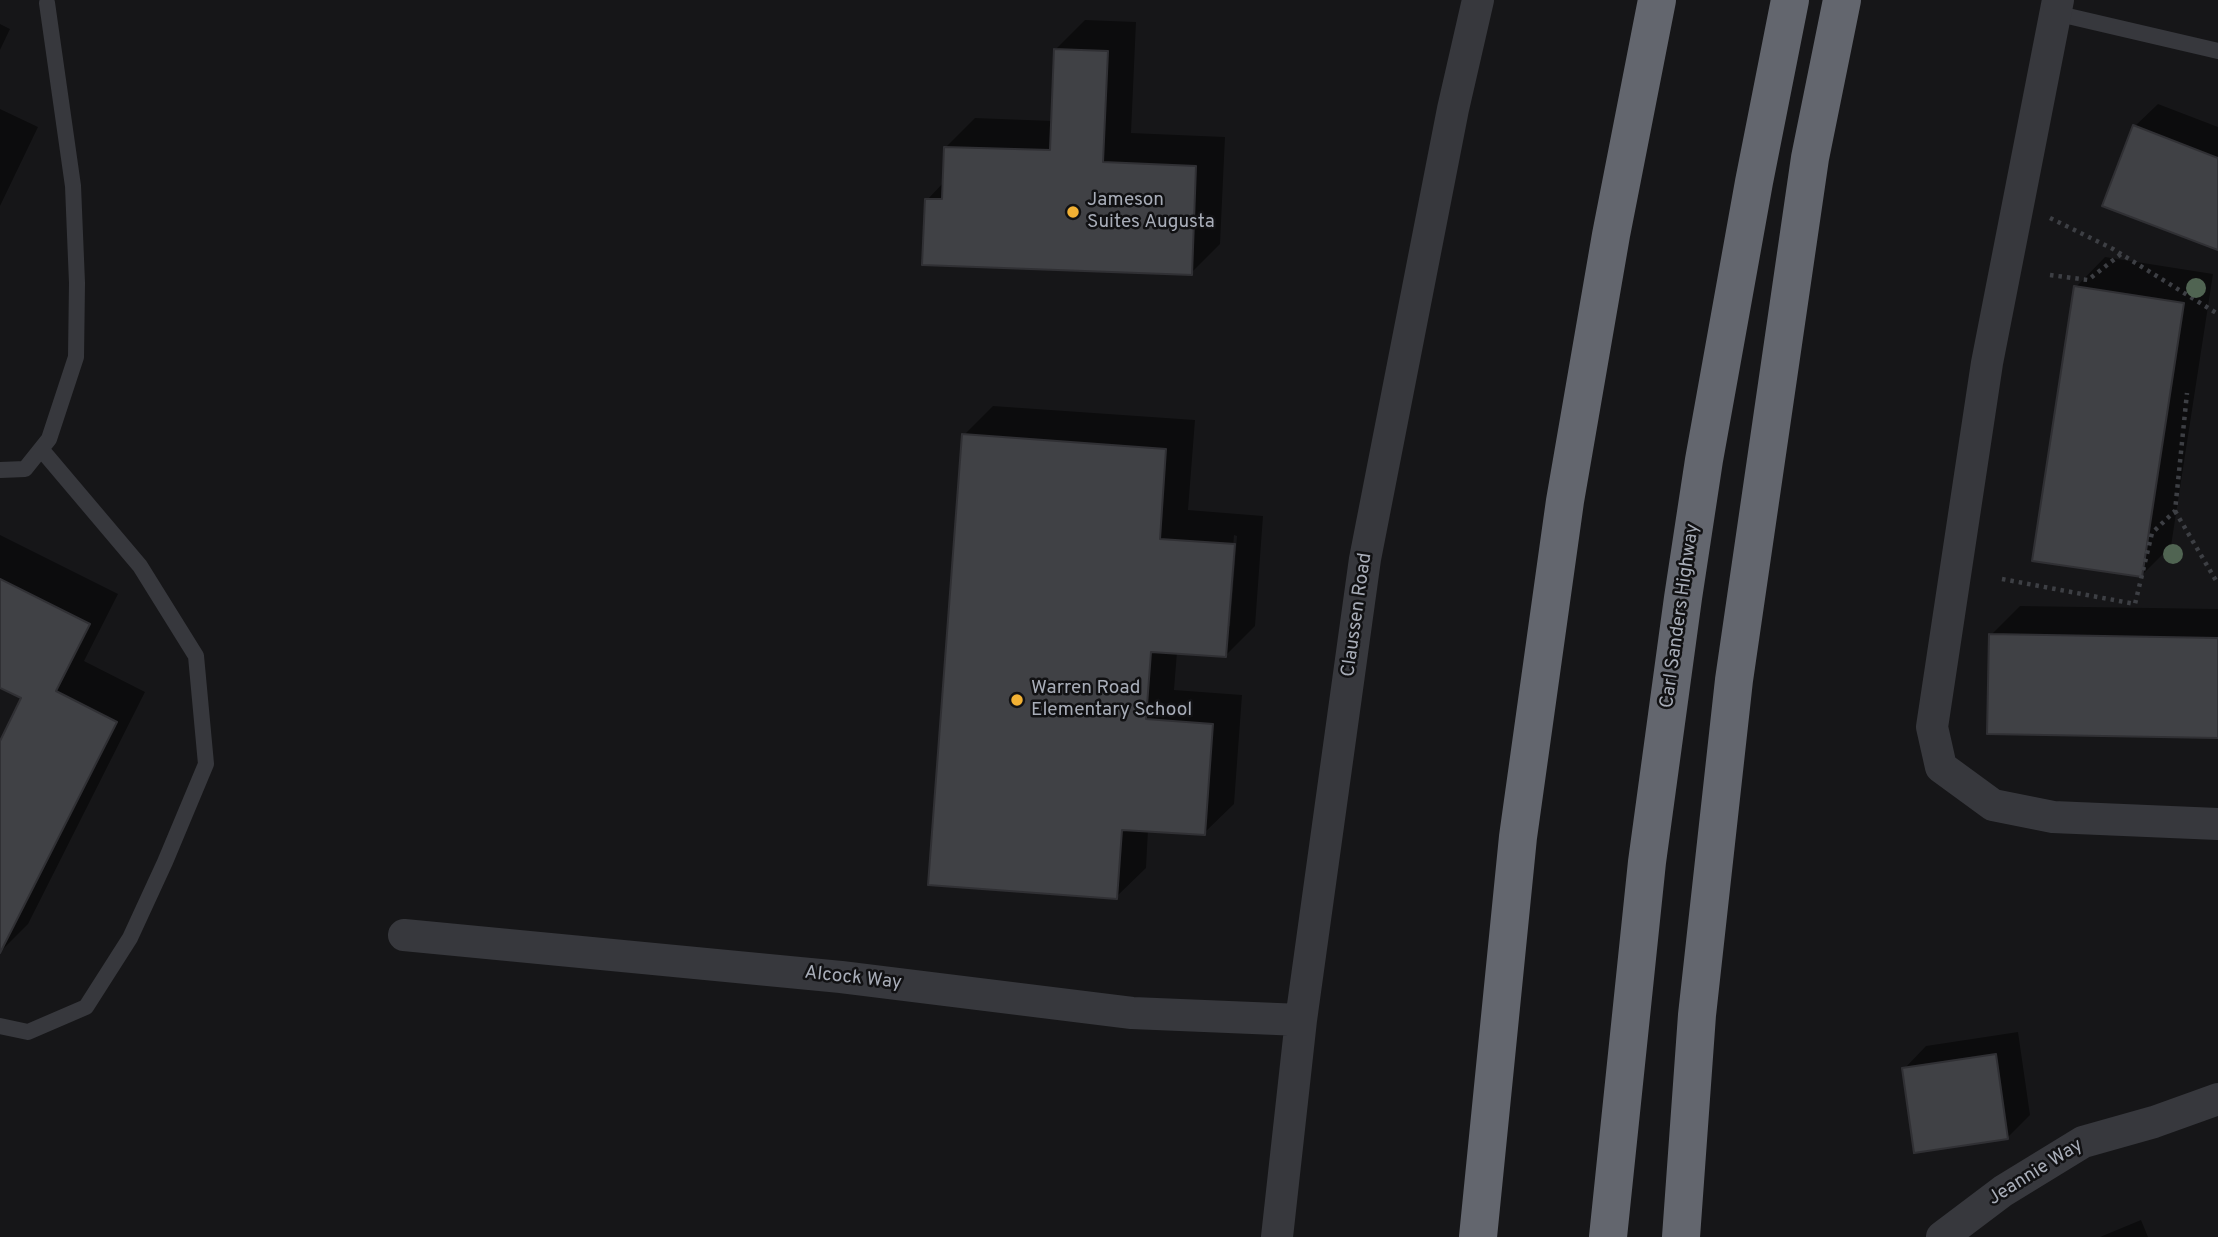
<!DOCTYPE html>
<style>
body{margin:0}
canvas{display:block;background:#161618}
</style>
<canvas width="2218" height="1237"></canvas>
<script>
const g = document.querySelector('canvas').getContext('2d');
g.lineJoin = 'round';
function fillPath(path, color) { g.fillStyle = color; g.fill(path, 'evenodd'); }
const shape = rows => new Path2D(rows.map(r => 'M' + r).join(''));
function trace(path, color, width, dash) { g.strokeStyle = color; g.lineWidth = width; g.lineCap = dash ? 'butt' : 'round'; g.setLineDash(dash || []); g.stroke(path); }
function label(font, color, halo, rows, align = 'center') {
  g.font = font + ' Overpass,sans-serif'; g.lineWidth = 5; g.setLineDash([]); g.textBaseline = 'middle'; g.strokeStyle = halo; g.fillStyle = color; for (const [text, x, y, turn = 0] of rows) {
    g.save(); g.translate(x, y); g.rotate((+turn || 0) * Math.PI / 180); g.textAlign = isNaN(turn) ? turn : align; if (halo) g.strokeText(text, 0, 0); g.fillText(text, 0, 0); g.restore();
  }
}
const shadow = shape([
 [1085,20,1136,22,1131,133,1225,137,1220,244,1191,273,927,200,944,182,946,147,975,118,1053,121,1055,50],
 [0,24,10,29,0,50],
 [2158,104,2218,127,2218,249,2135,126],
 [0,109,38,127,0,206],
 [2105,257,2213,274,2171,546,2141,576,2076,287],
 [993,406,1195,420,1188,510,1263,516,1255,626,1226,655,1177,652,1174,690,1242,695,1234,804,1204,833,1148,830,1146,868,1116,897,964,435],
 [1234,535,1237,536,1230,626,1227,626],
 [0,535,118,594,84,661,145,692,28,924,0,952,0,745,24,698,0,686],
 [2020,606,2218,609,2218,737,1991,635],
 [2018,1032,2030,1115,2007,1138,1904,1069,1926,1046],
 [2141,1220,2148,1237,2100,1237]
]);
const building = shape([
 [1054,49,1108,51,1103,162,1196,166,1192,275,922,265,925,199,942,199,944,147,1050,150,1054,49],
 [2133,125,2218,158,2218,250,2102,206,2133,125],
 [2074,286,2184,303,2142,577,2032,561,2074,286],
 [962,434,1166,449,1160,539,1235,544,1226,657,1151,652,1146,719,1213,724,1205,835,1122,830,1117,899,928,885,962,434],
 [0,579,90,624,56,691,117,722,0,953,0,741,21,698,0,688,0,579],
 [1989,634,2218,638,2218,738,1987,734,1989,634],
 [1996,1054,2008,1139,1914,1153,1902,1068,1996,1054]
]);
const path = shape([
 [2050,218,2113,249,2218,314],
 [2050,275,2088,280,2121,254],
 [2175,511,2218,584],
 [2002,579,2135,604,2152,533,2175,511,2187,393]
]);
const service = shape([
 [2055,13,2218,51],
 [0,470,25,469,49,439,76,357,77,283,73,186,47,3],
 [0,1026,28,1032,86,1007,130,938,165,862,206,764,196,656,140,566,41,449]
]);
const minor = shape([
 [2058,0,1987,363,1932,727,1941,767,1993,805,2053,817,2218,824],
 [404,935,841,977,1132,1013,1301,1020],
 [1277,1237,1301,1020,1365,559,1453,109,1478,0],
 [1942,1237,2003,1191,2083,1142,2154,1122,2218,1099]
]);
const motorway = shape([
 [1478,1237,1518,837,1565,501,1611,235,1657,0],
 [1608,1237,1647,862,1683,598,1704,460,1754,182,1790,0],
 [1681,1237,1697,1015,1734,680,1810,158,1842,0]
]);
const trees = [
 [2196,288],
 [2173,554]
];
const markers = [
 [1073,212,7,"#f2b134"],
 [1017,700,7,"#f2b134"]
];
const poiNames = [
 ["Jameson",1087,201],
 ["Suites Augusta",1087,223],
 ["Warren Road",1031,689],
 ["Elementary School",1031,711]
];
const streetNames = [
 ["Claussen Road",1358,615,-82],
 ["Carl Sanders Highway",1681,616,-82],
 ["Alcock Way",853,979,6],
 ["Jeannie Way",2036,1173,-32]
];
fillPath(shadow, '#0007');
fillPath(building, '#404145');
trace(building, '#303034', 2);
trace(path, '#3d3f44', 4.5, [3.5, 5]);
trace(service, '#37383d', 16);
trace(minor, '#37383d', 32);
trace(motorway, '#63666e', 38);
g.fillStyle = '#506452';
for (const [x, y] of trees) { g.beginPath(); g.arc(x, y, 10, 0, 2 * Math.PI); g.fill(); }
for (const [x, y, r, color] of markers) { const dot = new Path2D(); dot.arc(x, y, r, 0, 2 * Math.PI); g.fillStyle = color; g.fill(dot); trace(dot, '#111113', 2.5); }
label('19px', '#a8adb8', '#111113', poiNames, 'left');
label('19px', '#a8adb8', '#111113', streetNames);
</script>
